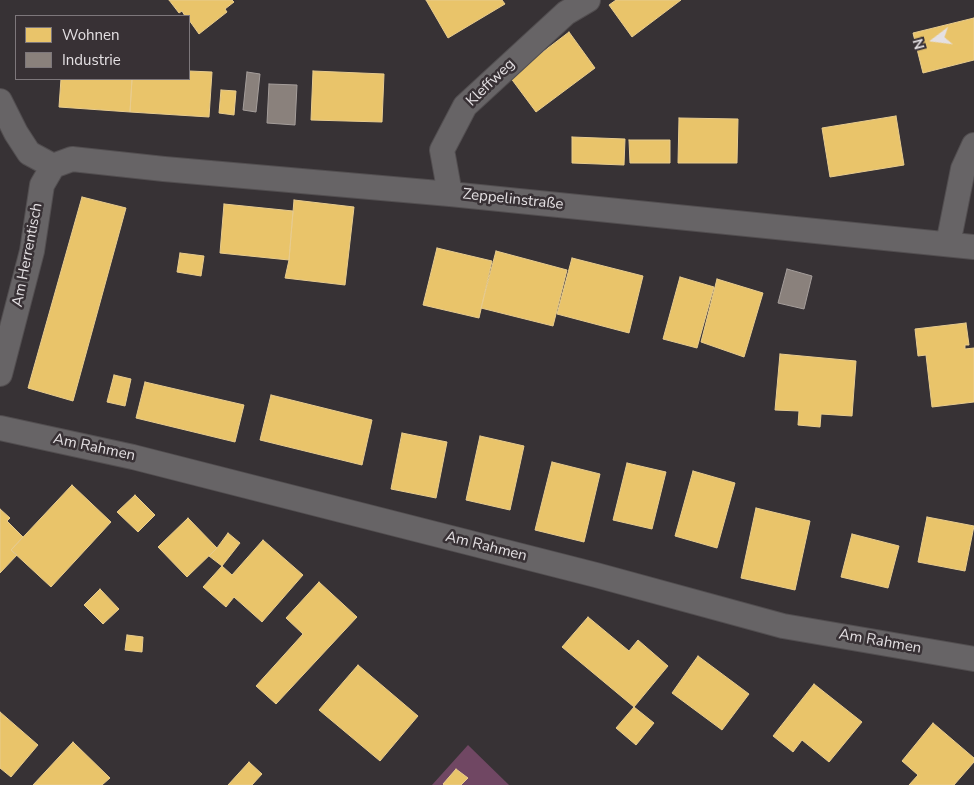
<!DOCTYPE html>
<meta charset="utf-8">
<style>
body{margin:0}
#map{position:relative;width:974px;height:785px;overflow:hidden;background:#373235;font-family:"Nunito Sans",sans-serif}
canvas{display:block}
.legend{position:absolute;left:15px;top:15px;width:175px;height:65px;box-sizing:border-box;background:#383135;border:1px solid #7d777b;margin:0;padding:6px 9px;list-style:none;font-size:15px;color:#e4e0e3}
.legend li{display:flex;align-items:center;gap:10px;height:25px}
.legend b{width:25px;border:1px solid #7d777b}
.north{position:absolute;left:909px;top:15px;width:50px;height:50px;-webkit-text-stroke:4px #383135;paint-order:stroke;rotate:255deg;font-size:14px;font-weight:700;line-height:20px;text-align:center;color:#e4e0e3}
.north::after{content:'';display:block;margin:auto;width:18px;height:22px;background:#e4e0e3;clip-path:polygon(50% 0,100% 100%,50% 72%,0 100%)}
</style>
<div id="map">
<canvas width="974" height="785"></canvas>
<ul class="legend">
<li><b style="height:14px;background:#e9c46a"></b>Wohnen</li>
<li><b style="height:14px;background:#8a817c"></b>Industrie</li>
</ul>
<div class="north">N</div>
</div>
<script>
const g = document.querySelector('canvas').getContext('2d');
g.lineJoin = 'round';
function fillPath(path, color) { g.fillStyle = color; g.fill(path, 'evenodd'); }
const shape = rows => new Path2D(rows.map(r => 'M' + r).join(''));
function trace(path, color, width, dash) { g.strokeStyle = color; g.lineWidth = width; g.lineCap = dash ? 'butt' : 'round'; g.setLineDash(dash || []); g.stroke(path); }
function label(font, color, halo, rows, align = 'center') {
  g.font = font + ' "Nunito Sans",sans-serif'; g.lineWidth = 5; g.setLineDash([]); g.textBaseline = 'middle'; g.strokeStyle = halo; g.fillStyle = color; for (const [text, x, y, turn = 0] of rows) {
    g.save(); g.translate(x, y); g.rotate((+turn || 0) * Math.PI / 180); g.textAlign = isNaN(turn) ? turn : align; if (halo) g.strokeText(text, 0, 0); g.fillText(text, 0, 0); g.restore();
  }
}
const green = shape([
 [468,745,509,785,432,785]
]);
const homes = shape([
 [169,0,232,0,234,2,225,9,227,12,199,34,189,20,189,16,185,16,182,11,179,13,169,0],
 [426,0,502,0,505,4,448,38,426,0],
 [616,0,681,0,632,37,609,5,616,0],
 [974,18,974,60,923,73,913,33,974,18],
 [569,32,595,68,536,112,510,77,569,32],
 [189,71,212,72,209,117,130,112,132,79,189,79,189,71],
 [313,71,384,74,382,122,311,120,313,71],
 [61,79,132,79,130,112,59,107,61,79],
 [221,90,236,91,234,115,219,113,221,90],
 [896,116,904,165,830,177,822,128,896,116],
 [679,118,738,119,737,163,678,163,679,118],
 [572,137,625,139,624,165,572,163,572,137],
 [629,140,670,140,670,163,630,163,629,140],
 [82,197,126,208,73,401,28,388,82,197],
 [294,200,354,207,345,285,285,278,289,260,294,200],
 [224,204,293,211,289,260,220,253,224,204],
 [437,248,492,261,479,318,423,305,437,248],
 [496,251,567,270,553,326,481,308,496,251],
 [180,253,204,256,201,276,177,272,180,253],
 [572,258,643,276,629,333,557,314,572,258],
 [680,277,714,287,697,348,663,339,680,277],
 [717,279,763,293,744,357,701,342,717,279],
 [966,323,969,345,965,345,965,349,974,348,974,402,932,407,926,355,918,356,915,329,966,323],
 [780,354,856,361,852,416,821,414,820,427,798,425,799,411,775,410,780,354],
 [114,375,131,379,125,406,107,402,114,375],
 [145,382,244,405,235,442,136,418,145,382],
 [271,395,372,420,362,465,260,440,271,395],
 [402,433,447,442,436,498,391,489,402,433],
 [480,436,524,446,510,510,466,500,480,436],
 [552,462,600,474,584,542,535,530,552,462],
 [627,463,666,472,652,529,613,520,627,463],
 [693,471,735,483,717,548,675,536,693,471],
 [72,485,111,522,51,587,11,550,72,485],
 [135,495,155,515,138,532,117,512,135,495],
 [756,508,810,521,795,590,741,578,756,508],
 [0,509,10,518,7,521,23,537,11,550,17,555,0,573,0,509],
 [927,517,974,526,965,571,918,562,927,517],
 [188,518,217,548,187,577,158,547,188,518],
 [228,533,240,543,222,566,209,556,217,548,228,533],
 [852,534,899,546,888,588,841,577,852,534],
 [263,540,303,575,262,622,234,597,226,607,203,587,222,566,232,575,263,540],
 [319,582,357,617,276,704,256,686,303,634,286,618,319,582],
 [100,589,119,609,103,624,84,605,100,589],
 [588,617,629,651,638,640,668,666,634,707,562,647,588,617],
 [127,635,143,637,142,652,125,650,127,635],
 [698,656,749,694,722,730,672,693,698,656],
 [358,665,418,716,380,761,319,710,358,665],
 [814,684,862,722,829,762,802,740,793,752,773,736,814,684],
 [634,707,654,723,636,745,616,728,634,707],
 [0,712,38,745,11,777,0,768,0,712],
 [933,723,974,758,974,762,954,785,909,785,918,775,902,761,933,723],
 [73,742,110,778,102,785,33,785,73,742],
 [249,762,262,774,252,785,228,785,249,762],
 [456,769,468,778,461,785,444,785,443,784,456,769]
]);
const industry = shape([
 [247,72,260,74,256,112,243,110,247,72],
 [269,84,297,85,295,125,267,123,269,84],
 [787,269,812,276,804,309,778,303,787,269]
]);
const minor = shape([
 [0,101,16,133,29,153,53,166],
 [53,166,72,159,164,169,450,194,974,247],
 [450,194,442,150,465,106,566,13,588,0],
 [948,244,963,169,974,145],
 [0,374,32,251,42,185,53,166],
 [0,428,133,457,596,575,783,626,974,659]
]);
const streetNames = [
 ["Kleffweg",491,83,-44],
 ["Zeppelinstraße",513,200,6],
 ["Am Herrentisch",28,255,-79],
 ["Am Rahmen",94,448,12],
 ["Am Rahmen",486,547,14],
 ["Am Rahmen",880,642,10]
];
fillPath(green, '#704763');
fillPath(homes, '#e9c46a');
trace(homes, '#e8cc8e', 1);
fillPath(industry, '#8a817c');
trace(industry, '#a59e9b', 1);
trace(minor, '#524e50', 26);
trace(minor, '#676466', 24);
label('15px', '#e4e0e3', '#383135', streetNames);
</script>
